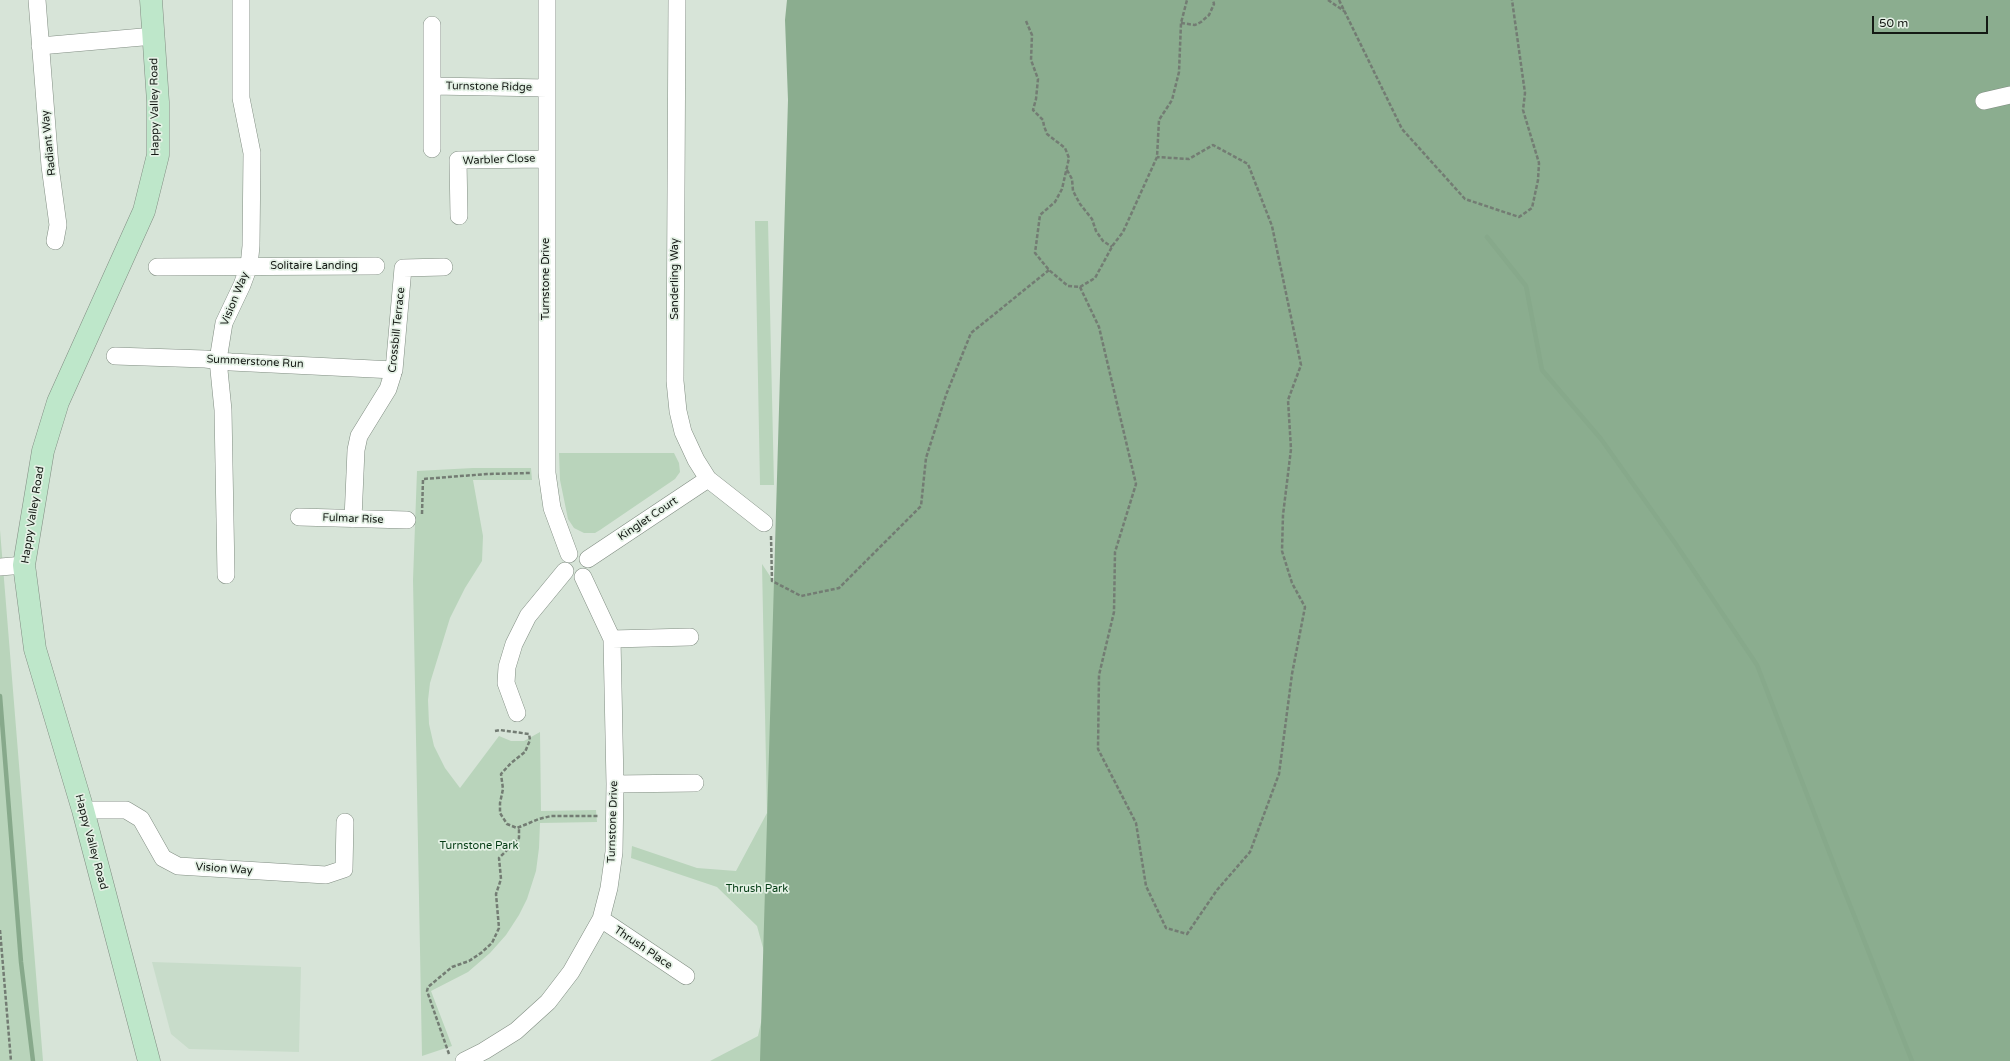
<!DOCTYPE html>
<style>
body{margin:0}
#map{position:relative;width:2010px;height:1061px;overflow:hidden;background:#d7e4d8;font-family:"Varela Round",sans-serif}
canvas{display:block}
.scale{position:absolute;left:1872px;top:16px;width:116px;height:18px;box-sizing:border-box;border:2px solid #141914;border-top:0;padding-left:5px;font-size:12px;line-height:14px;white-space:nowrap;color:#141914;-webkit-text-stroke:3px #e4f1e5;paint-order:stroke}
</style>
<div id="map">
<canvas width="2010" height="1061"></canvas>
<div class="scale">50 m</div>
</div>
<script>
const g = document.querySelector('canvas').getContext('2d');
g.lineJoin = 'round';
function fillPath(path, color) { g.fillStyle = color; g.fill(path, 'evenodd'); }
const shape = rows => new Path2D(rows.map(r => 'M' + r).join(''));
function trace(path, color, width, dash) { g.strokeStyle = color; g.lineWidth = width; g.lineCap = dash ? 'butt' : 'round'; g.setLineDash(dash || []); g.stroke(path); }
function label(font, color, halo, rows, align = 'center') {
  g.font = font + ' "Varela Round",sans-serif'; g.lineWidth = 3.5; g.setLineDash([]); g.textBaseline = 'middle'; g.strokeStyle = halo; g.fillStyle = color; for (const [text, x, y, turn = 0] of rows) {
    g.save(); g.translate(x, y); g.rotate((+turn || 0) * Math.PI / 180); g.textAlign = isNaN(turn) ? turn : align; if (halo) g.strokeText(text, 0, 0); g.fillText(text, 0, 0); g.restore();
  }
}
const built = shape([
 [152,962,301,967,299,1052,189,1049,171,1034]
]);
const green = shape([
 [755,221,768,221,774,485,760,485],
 [559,453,674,453,679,463,680,472,675,479,600,530,595,533,584,533,574,528,568,519,560,480],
 [473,468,531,468,532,480,473,480,483,536,482,561,465,588,450,618,430,683,428,700,429,724,434,746,445,768,460,788,499,736,511,741,524,741,540,732,541,811,596,810,597,822,540,823,539,848,536,871,527,899,519,915,506,935,490,953,468,972,431,991,452,1046,422,1056,413,580,417,471],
 [0,530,43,1061,0,1061],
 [762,564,776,585,787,1061,710,1061,758,1036,771,977,757,926,717,887,631,858,632,846,697,868,736,871,767,813]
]);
const forest = shape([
 [787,0,2010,0,2010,1061,760,1061,788,100,785,20]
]);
const stream = shape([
 [1487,237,1526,286,1542,370,1601,439,1675,543,1757,665,1838,875,1912,1061],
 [0,696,21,962,33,1061]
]);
const path = shape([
 [1328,0,1344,11],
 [1339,0,1402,129,1465,199,1519,217,1532,208,1538,180,1539,163,1523,110,1525,93,1512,0],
 [1026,21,1032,35,1031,60,1038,79,1036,99,1033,110,1043,120,1044,126,1047,134,1065,148,1069,158,1062,189,1055,202,1040,215,1035,253,1049,270,1068,286,1080,287,1095,278,1113,245,1123,232,1157,157,1159,120,1172,100,1179,72,1181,23,1187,0],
 [1181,23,1195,25,1201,22,1209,15,1214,4,1213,0],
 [1067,170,1072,179,1073,191,1080,204,1092,219,1096,231,1103,241,1112,247],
 [1080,287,1099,327,1136,484,1115,552,1114,612,1099,675,1098,749,1136,823,1146,886,1166,928,1187,934,1217,890,1250,852,1279,774,1292,674,1305,607,1292,583,1282,551,1283,515,1291,449,1288,400,1301,365,1272,226,1248,164,1213,145,1189,159,1157,157],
 [422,514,423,479,487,474,530,473],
 [771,536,772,581,801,596,839,588,921,506,926,458,946,395,971,333,1049,270],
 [495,731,500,730,529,734,530,740,525,752,511,763,501,774,503,789,500,803,500,813,507,824,517,828,539,819,551,816,598,816],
 [0,930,11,1061],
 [449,1054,427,991,428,987,452,967,469,961,481,953,492,943,499,928,496,894,501,879,499,858,519,838,519,827]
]);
const minor = shape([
 [37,0,50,166,58,225,55,241],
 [547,0,547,473,552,508,569,554],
 [677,0,675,381,678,411,683,432,696,460,708,479,764,523],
 [40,46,154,36],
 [432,86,547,88],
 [1984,101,2010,95],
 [432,149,432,25],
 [459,216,458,160,546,159],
 [157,267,376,266],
 [115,356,205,359,231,362,394,370],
 [299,517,407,520],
 [353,519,356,450,359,436,388,389,394,370,403,268,444,267],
 [588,559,708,479],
 [0,567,24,565],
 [226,575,223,410,218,360,224,323,242,285,249,266,251,246,252,153,241,98,241,0],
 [612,639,690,637],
 [517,713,506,683,507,667,514,644,528,616,565,571],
 [615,784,695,783],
 [83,810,126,810,141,819,163,858,178,866,326,875,344,869,345,822],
 [601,919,686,976],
 [464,1061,484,1051,516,1031,548,1002,571,972,601,919,609,888,614,852,615,784,612,639,583,577]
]);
const secondary = shape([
 [149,1061,83,810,35,649,24,565,43,451,58,402,144,211,158,155,158,102,151,0]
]);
const streetNames = [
 ["Turnstone Ridge",489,87,1],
 ["Happy Valley Road",155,107,-91],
 ["Radiant Way",49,143,-96],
 ["Warbler Close",499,160,-2],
 ["Solitaire Landing",314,266],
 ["Turnstone Drive",546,279,-90],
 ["Sanderling Way",675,279,-90],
 ["Vision Way",235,299,-68],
 ["Crossbill Terrace",397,330,-84],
 ["Summerstone Run",255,362,3],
 ["Happy Valley Road",33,515,-81],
 ["Fulmar Rise",353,519,2],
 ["Kinglet Court",648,519,-34],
 ["Turnstone Drive",613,822,-88],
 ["Happy Valley Road",91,842,75],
 ["Vision Way",224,869,4],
 ["Thrush Place",643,948,34]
];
const parkNames = [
 ["Turnstone Park",479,846],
 ["Thrush Park",757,889]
];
fillPath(built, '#c8dcca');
fillPath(green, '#b9d4bb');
fillPath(forest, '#8bad8f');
trace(stream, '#87a98b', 4.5);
trace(minor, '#808d82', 18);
trace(secondary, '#808d82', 23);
trace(path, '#737c73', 2.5, [4, 2]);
trace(minor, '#fff', 17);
trace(secondary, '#bee7ca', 22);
label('11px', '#141914', '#e4f1e5', streetNames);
label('11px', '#033b13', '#e4f1e5', parkNames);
</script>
